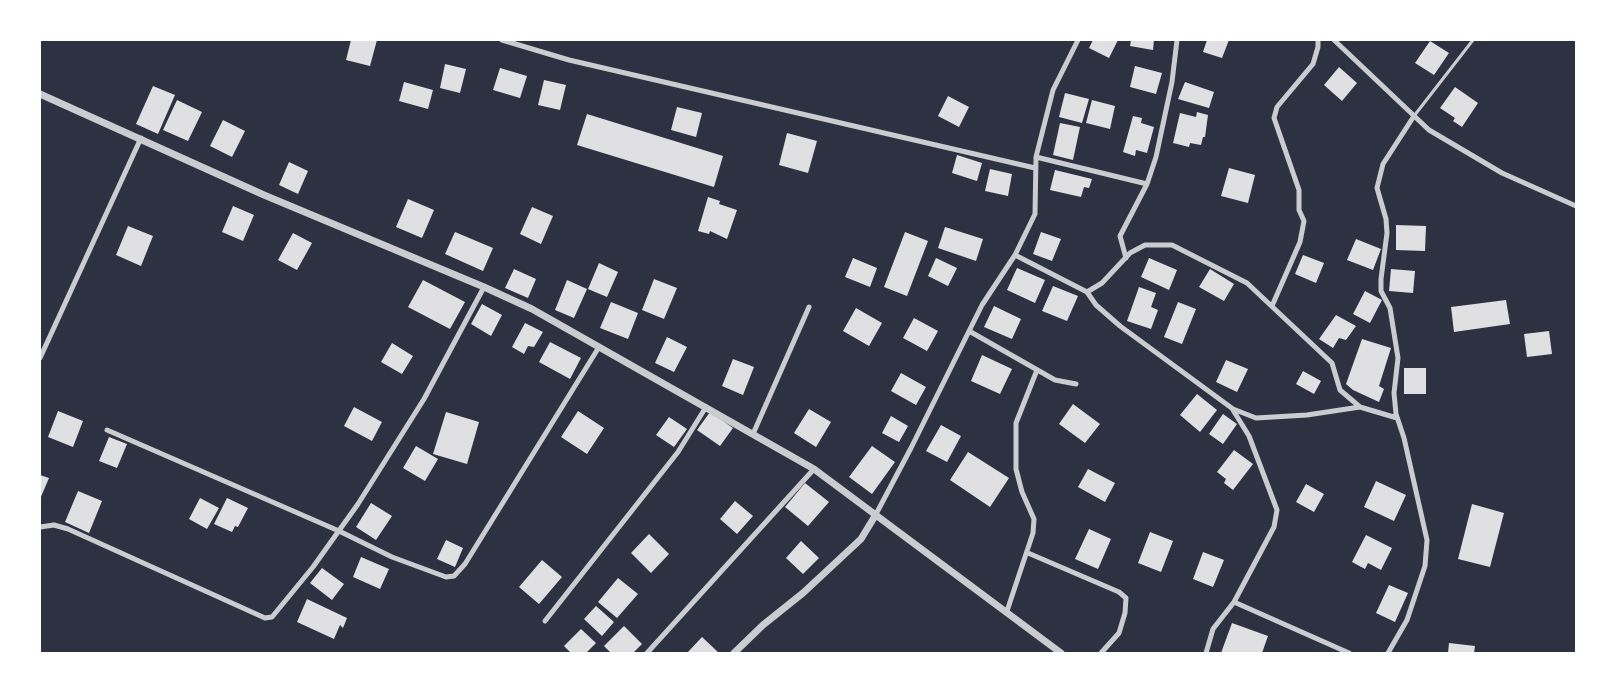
<!DOCTYPE html>
<style>
body{margin:0}
#map{position:relative;width:1616px;height:693px;overflow:hidden;background:#2d3142;font-family:"Asap Condensed",sans-serif}
canvas{display:block}
.frame{position:absolute;inset:0;border:41px solid #fff;pointer-events:none}
</style>
<div id="map">
<canvas width="1616" height="693"></canvas>
<div class="frame"></div>
</div>
<script>
const g = document.querySelector('canvas').getContext('2d');
g.lineJoin = 'round';
function fillPath(path, color) { g.fillStyle = color; g.fill(path, 'evenodd'); }
const shape = rows => new Path2D(rows.map(r => 'M' + r).join(''));
function trace(path, color, width, dash) { g.strokeStyle = color; g.lineWidth = width; g.lineCap = dash ? 'butt' : 'round'; g.setLineDash(dash || []); g.stroke(path); }
const building = shape([
 [351,40,377,40,370,66,346,60],
 [1093,40,1118,40,1109,58,1089,48],
 [1131,40,1154,40,1153,50,1130,46],
 [1207,40,1229,40,1222,58,1203,52],
 [1430,41,1449,53,1434,75,1415,63],
 [445,64,466,69,460,93,440,88],
 [1135,66,1162,73,1156,94,1130,87],
 [1339,67,1357,83,1342,101,1324,85],
 [500,68,527,76,520,98,493,90],
 [544,80,566,85,560,110,538,105],
 [404,82,433,90,428,109,399,101],
 [1185,82,1214,92,1209,108,1178,99],
 [153,86,175,95,158,134,136,124],
 [1455,87,1478,103,1462,127,1453,121,1455,118,1440,108],
 [1065,93,1089,99,1082,123,1059,117],
 [948,96,969,107,959,127,938,116],
 [177,100,202,112,188,141,163,130],
 [1092,100,1115,106,1110,129,1086,123],
 [677,107,702,113,696,137,671,130],
 [1197,112,1208,115,1205,137,1203,137,1201,145,1190,143,1189,147,1173,143,1180,113,1196,117],
 [587,114,723,156,714,187,577,145],
 [1133,116,1142,118,1141,123,1154,127,1147,153,1136,150,1135,156,1123,152],
 [223,120,245,131,232,157,210,146],
 [1060,123,1080,127,1073,160,1053,155],
 [787,133,817,141,808,173,779,165],
 [957,155,982,163,977,181,952,173],
 [289,162,308,171,298,194,279,185],
 [1229,168,1255,175,1248,203,1221,196],
 [990,169,1012,174,1008,196,985,191],
 [1055,170,1092,179,1089,188,1084,187,1081,197,1050,190],
 [708,197,720,201,719,204,737,210,727,239,710,231,709,234,698,231],
 [408,199,434,210,422,238,396,227],
 [233,206,254,215,243,241,222,232],
 [532,207,553,216,541,244,520,234],
 [1396,225,1426,226,1425,251,1396,250],
 [128,226,153,236,141,266,116,255],
 [945,227,983,239,976,261,938,248],
 [455,232,493,248,483,271,445,254],
 [905,232,928,241,907,296,884,287],
 [1041,232,1061,239,1052,261,1033,254],
 [293,233,312,243,297,270,278,260],
 [1356,239,1381,249,1373,270,1347,260],
 [1303,255,1324,263,1316,283,1295,274],
 [853,258,877,268,870,287,845,277],
 [936,258,957,268,948,286,928,276],
 [1149,258,1177,270,1169,290,1141,277],
 [599,263,618,272,607,297,588,289],
 [1017,268,1045,280,1035,303,1007,290],
 [514,269,536,279,528,298,505,288],
 [1210,269,1234,284,1224,301,1199,287],
 [1391,269,1415,271,1413,293,1389,291],
 [654,279,677,288,664,319,642,310],
 [423,280,465,302,450,329,408,307],
 [567,280,587,289,574,318,555,310],
 [1053,286,1078,296,1067,321,1042,311],
 [1139,287,1156,293,1151,307,1158,310,1151,329,1127,321],
 [1365,291,1382,300,1370,323,1353,314],
 [1506,300,1510,324,1454,332,1451,307],
 [611,302,638,313,628,339,600,328],
 [1178,302,1196,309,1182,344,1164,337],
 [482,304,502,315,491,336,471,324],
 [994,306,1021,319,1012,339,984,327],
 [856,308,882,323,869,346,843,331],
 [1336,315,1356,326,1346,340,1339,338,1333,348,1319,339],
 [914,318,938,331,927,351,903,338],
 [525,323,543,332,534,347,528,346,524,354,512,347],
 [1549,331,1552,354,1527,357,1524,334],
 [667,337,687,347,674,372,655,363],
 [1362,339,1391,348,1379,386,1384,389,1379,402,1353,390,1346,384],
 [550,342,581,358,570,379,539,362],
 [392,343,413,356,402,374,381,362],
 [982,355,1012,369,1000,394,971,381],
 [733,359,754,367,743,395,722,386],
 [1226,360,1248,369,1237,392,1216,382],
 [1404,368,1426,368,1426,394,1404,394],
 [1303,371,1321,381,1314,394,1296,384],
 [901,373,926,387,916,405,891,391],
 [1197,394,1217,410,1200,432,1180,415],
 [1073,404,1100,424,1085,443,1059,424],
 [354,407,382,422,372,441,344,426],
 [809,409,831,422,816,447,794,433],
 [58,411,83,421,73,447,48,437],
 [578,411,604,428,587,454,561,437],
 [446,412,479,422,467,464,433,454],
 [710,412,733,428,720,446,697,430],
 [1223,414,1237,424,1223,444,1209,434],
 [891,416,908,426,899,442,882,433],
 [669,417,687,429,674,447,656,435],
 [941,425,961,436,947,462,926,451],
 [109,437,127,444,117,468,99,461],
 [416,446,438,459,425,481,403,468],
 [872,446,895,462,872,494,849,477],
 [1234,450,1253,464,1233,490,1224,483,1226,479,1217,472],
 [968,452,1009,478,990,507,950,480],
 [1088,469,1115,483,1105,502,1078,487],
 [40,475,49,478,40,499],
 [1376,481,1406,495,1394,521,1364,507],
 [805,483,829,502,808,526,785,507],
 [1306,484,1324,494,1314,512,1296,502],
 [78,491,102,501,89,533,65,522],
 [200,498,219,508,207,529,189,519],
 [227,498,248,508,238,527,235,526,232,532,214,524],
 [735,501,753,516,737,534,720,519],
 [371,503,392,516,376,540,356,527],
 [1472,504,1504,513,1490,567,1458,559],
 [1089,529,1111,539,1098,569,1075,559],
 [1150,532,1173,541,1161,572,1138,563],
 [649,534,669,554,651,573,631,553],
 [1366,535,1392,548,1381,570,1368,563,1365,569,1352,562],
 [446,540,463,548,455,567,437,559],
 [801,541,819,558,803,574,786,558],
 [1203,552,1224,560,1213,587,1193,579],
 [361,557,389,569,380,589,353,577],
 [542,560,562,577,539,604,519,587],
 [322,568,344,584,332,600,310,583],
 [618,578,638,594,617,618,598,602],
 [1389,585,1408,593,1395,622,1376,613],
 [307,599,347,618,343,628,340,625,334,639,297,622],
 [596,606,614,622,602,636,584,619],
 [1232,623,1268,636,1262,653,1221,653],
 [624,626,642,644,633,653,611,653,604,646],
 [581,629,596,643,586,653,571,653,564,646],
 [702,637,719,653,688,652],
 [1449,643,1475,646,1474,653,1448,653]
]);
const service = shape([
 [1414,116,1473,40]
]);
const minor = shape([
 [502,40,569,60,1035,168],
 [1334,40,1429,130,1502,173,1576,206],
 [1036,157,1147,184],
 [1015,255,1035,214,1036,157,1053,90,1078,40],
 [1126,258,1120,236,1147,184,1156,157,1172,82,1177,40],
 [1087,292,1096,305,1120,326,1233,409,1256,418,1307,415,1360,407],
 [1272,306,1300,242,1304,221,1299,210,1299,190,1274,118,1277,107,1313,64,1318,47,1318,40],
 [969,331,1055,380,1076,384],
 [40,358,141,138],
 [107,430,339,531,392,557,446,577,454,576,465,564,599,347],
 [753,434,809,307],
 [875,516,911,448,982,305,1015,255,1087,292,1102,283,1130,253,1145,245,1172,245,1247,283,1332,363,1340,390,1360,407,1397,418],
 [40,527,54,525,68,529,265,618,272,617,313,567,358,504,424,399,484,287],
 [1028,553,1119,592,1126,598,1125,613,1119,633,1101,653],
 [1234,602,1349,653],
 [1007,611,1033,533,1034,519,1022,492,1016,469,1016,423,1037,370],
 [545,621,678,452,706,407],
 [647,653,814,469],
 [1206,653,1213,629,1234,602,1274,527,1277,510,1249,436,1233,410],
 [1388,653,1407,620,1425,566,1427,540,1404,438,1396,414,1394,393,1398,358,1390,308,1381,291,1381,279,1387,233,1386,219,1377,188,1383,164,1414,116]
]);
const tertiary = shape([
 [40,94,264,195,484,287,532,309,814,469,1061,653],
 [734,653,763,625,803,593,861,539,875,516]
]);
fillPath(building, '#e0e0e3');
trace(service, '#caccd0', 3);
trace(minor, '#caccd0', 5);
trace(tertiary, '#caccd0', 7);
</script>
